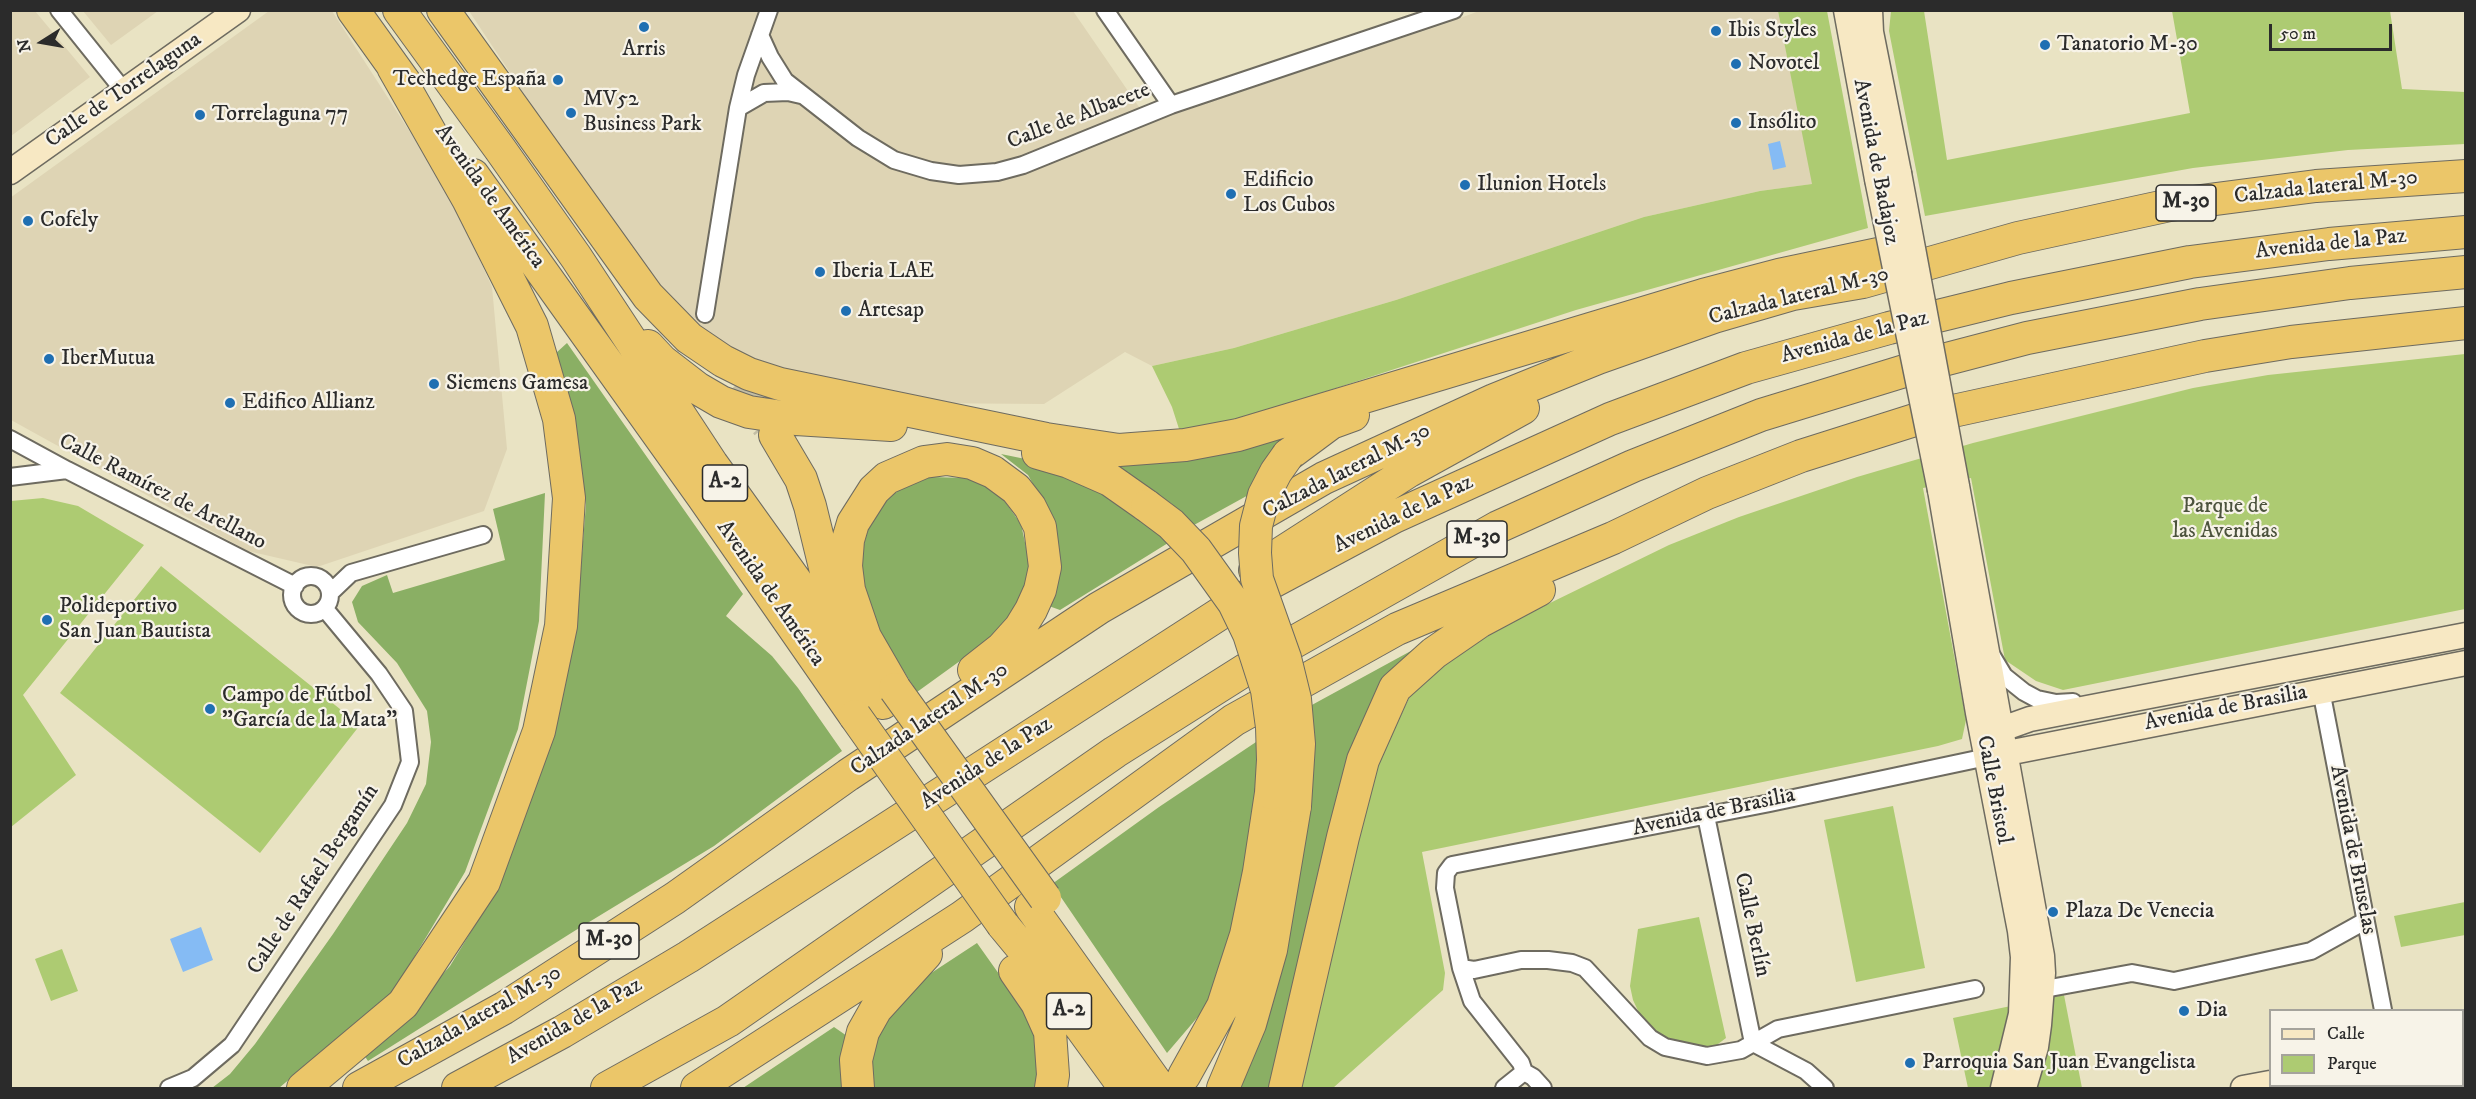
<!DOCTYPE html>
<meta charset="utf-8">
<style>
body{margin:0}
#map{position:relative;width:2476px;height:1099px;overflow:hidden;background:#e9e3c3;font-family:"IM FELL DW Pica",serif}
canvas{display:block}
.frame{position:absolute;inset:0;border:12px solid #2b2b2b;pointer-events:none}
.legend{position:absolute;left:2269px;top:1009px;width:195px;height:78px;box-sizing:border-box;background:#f7f3e8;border:2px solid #a5a39c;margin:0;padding:8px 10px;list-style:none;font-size:18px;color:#2b2b2b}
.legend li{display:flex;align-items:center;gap:12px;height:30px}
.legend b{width:30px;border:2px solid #a5a39c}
.north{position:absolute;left:12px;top:12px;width:60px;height:60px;-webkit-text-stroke:4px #f7f3e8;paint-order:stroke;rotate:259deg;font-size:16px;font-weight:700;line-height:24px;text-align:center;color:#2b2b2b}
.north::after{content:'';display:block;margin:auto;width:21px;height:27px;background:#2b2b2b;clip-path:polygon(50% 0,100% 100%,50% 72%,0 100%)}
.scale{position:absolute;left:2269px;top:24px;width:123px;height:27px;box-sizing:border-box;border:3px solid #2b2b2b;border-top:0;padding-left:8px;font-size:18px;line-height:21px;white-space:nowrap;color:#2b2b2b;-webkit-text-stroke:4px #f7f3e8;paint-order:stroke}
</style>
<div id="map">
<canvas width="2476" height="1099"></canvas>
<div class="frame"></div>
<ul class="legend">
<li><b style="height:8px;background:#f7e8c3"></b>Calle</li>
<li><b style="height:16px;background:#adcb72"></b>Parque</li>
</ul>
<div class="north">N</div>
<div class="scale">50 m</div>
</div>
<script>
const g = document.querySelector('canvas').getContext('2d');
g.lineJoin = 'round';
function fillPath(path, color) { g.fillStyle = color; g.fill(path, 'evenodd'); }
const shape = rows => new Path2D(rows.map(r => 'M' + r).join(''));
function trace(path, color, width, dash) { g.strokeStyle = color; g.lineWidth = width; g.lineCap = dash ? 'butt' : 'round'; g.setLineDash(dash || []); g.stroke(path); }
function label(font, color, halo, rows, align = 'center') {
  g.font = font + ' "IM FELL DW Pica",serif'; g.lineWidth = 4.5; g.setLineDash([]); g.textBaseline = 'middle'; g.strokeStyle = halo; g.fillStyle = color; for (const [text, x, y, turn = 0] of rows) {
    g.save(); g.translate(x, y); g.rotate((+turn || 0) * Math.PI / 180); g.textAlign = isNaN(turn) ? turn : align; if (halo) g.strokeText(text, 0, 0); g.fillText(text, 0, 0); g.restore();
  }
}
const built = shape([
 [11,10,35,11,90,77,11,136],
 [83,11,158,11,111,45],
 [269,11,332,11,450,194,492,287,507,449,484,511,317,567,248,551,11,420,10,198],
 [469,11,1073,11,1148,120,1442,25,1479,11,1778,11,1813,184,1760,191,1644,217,1396,300,1234,348,1152,366,1125,352,1044,404,912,403,772,369,714,346,649,282]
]);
const green = shape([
 [1778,11,1827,11,1868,228,1576,310,1275,408,1226,423,1180,432,1172,407,1152,366,1234,348,1396,300,1644,217,1760,191,1812,184],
 [2172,11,2390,11,2402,89,2465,92,2465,144,2348,150,2193,168,1925,216,1889,31,1891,11,1924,11,1947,160,2190,113],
 [2465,354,2465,609,2063,690,2036,681,2005,660,1971,478,1923,488,1966,720,1962,739,1938,746,1422,852,1445,973,1443,990,1333,1088,1298,1088,1372,777,1410,696,1451,659,1509,623,1669,545,1739,517,1857,477,1973,443,2193,388,2268,375],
 [43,498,78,506,144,545,23,695,76,775,11,827,11,501],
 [161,566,360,725,260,853,60,693],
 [1893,806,1925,968,1856,982,1824,820],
 [2465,902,2465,935,2401,947,2394,916],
 [1699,917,1726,1038,1714,1047,1680,1045,1650,1028,1640,1015,1633,1000,1630,986,1638,929],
 [62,949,78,991,51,1001,35,959],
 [2064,995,2082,1088,1968,1088,1953,1018],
 [2277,1086,2393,1086,2394,1088,2261,1088]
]);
const forest = shape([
 [567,343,743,594,726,616,772,656,798,688,842,751,714,846,576,930,368,1061,364,1055,409,1012,450,966,497,889,576,629,586,504,575,417,556,353],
 [1303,428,1252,493,1194,525,1172,504,1107,462],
 [1001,454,1035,461,1071,476,1130,510,1168,543,1060,610,1046,605,1048,511,1028,475],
 [931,477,966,478,998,492,1021,524,1030,566,1023,599,989,640,917,692,879,632,866,599,860,559,870,522,884,501,905,486],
 [545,493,539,621,518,729,465,872,394,991,279,1088,212,1088,230,1074,255,1044,333,934,407,823,426,784,431,742,427,711,397,663,358,622,352,602,362,586,387,575,393,593,505,560,493,509],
 [1420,646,1405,668,1273,1088,1237,1088,1310,706],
 [1262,738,1249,880,1208,1005,1167,1053,1052,884,1159,807],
 [977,943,1016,998,1037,1037,1039,1088,873,1088,868,1062,883,1017,916,983],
 [834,1027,847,1036,846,1088,743,1088]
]);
const water = shape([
 [1780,141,1786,167,1773,170,1768,144],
 [201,927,213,960,183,972,170,939]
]);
const highwayTunnel = shape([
 [735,386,767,425]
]);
const street = shape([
 [59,10,124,91],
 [1105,10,1171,105],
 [760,35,770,57,785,81,858,138,894,160,931,171,959,175,997,172,1023,165,1171,105,1454,10],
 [738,108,764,93,788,92,801,95],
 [705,314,738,108,746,75,769,10],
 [10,439,67,470,295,586],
 [10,477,67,470],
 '292 595a19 19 0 1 1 38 0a19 19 0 1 1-38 0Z',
 [330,593,351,573,483,535],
 [1992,656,2004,676,2024,692,2037,699,2056,703,2073,702],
 [2321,690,2383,1010],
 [1706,816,1753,1043],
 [1461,968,1474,970,1521,960,1548,960,1572,963,1585,968,1650,1038,1665,1047,1707,1056,1741,1050,1778,1029,1975,989],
 [2043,985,2050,988,2132,973,2174,981,2311,951,2365,921],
 [1753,1043,1806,1071,1825,1088],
 [2398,1086,2399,1088],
 [169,1088,193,1078,232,1045,393,805,410,762,404,711,379,674,325,609],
 [1504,1088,1524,1072],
 [1543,1088,1533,1077,1524,1072,1521,1063,1472,1001,1461,968,1445,888,1446,873,1452,865,1770,803,1987,757]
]);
const secondary = shape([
 [1846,10,1877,179],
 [1870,10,1871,32,1899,173],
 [10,172,238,10],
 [1957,486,2042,956,2043,973,2039,1025,2036,1047,2024,1088],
 [1940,490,1978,713,2020,931,2023,957,2021,1014,2003,1088],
 [1992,741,2002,729,2030,719,2466,635],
 [1992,756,2466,663],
 [2462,1046,2466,1046],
 [2243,1088,2270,1083]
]);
const highway = shape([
 [353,10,406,84],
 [399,10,500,149,576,257,712,464,883,703],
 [443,10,648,296,689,338,723,361,749,374,780,384,1046,439,1119,450,1185,445,1238,435,1703,295,1779,275,1907,248],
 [473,175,703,497,855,716],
 [648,346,662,361,697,388,721,402,749,412,796,419,891,425],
 [775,435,801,479,810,506,830,588,837,604],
 [1038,453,1069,462,1110,480,1147,506],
 [1288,455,1331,423,1353,415],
 [1255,570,1409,471,1523,408],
 [895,689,865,637,849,590,846,566,848,540,853,523,874,490,887,478,924,462,947,459,972,463,993,472,1016,489,1030,507,1040,527,1045,567,1040,590,1031,610,1020,628,1002,648,974,670],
 [1031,907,1160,1088],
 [1003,925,1032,960,1125,1088],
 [1015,971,1037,1003,1050,1032,1053,1075,1051,1088],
 [1184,1076,1223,1006,1246,935,1259,872,1271,793],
 [303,1088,403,1004,484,882,539,731,561,626,569,498,559,419,532,326,468,199,393,67],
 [359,1088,504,1008,675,898,848,775,1099,608,1324,478,1494,400,1598,358,1714,317,1793,294,1863,282,2018,238,2170,205,2316,186,2466,176],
 [458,1088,562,1032,688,957,1252,593,1394,517,1610,419,1746,368,1889,328,2011,298,2190,262,2329,244,2466,232],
 [607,1088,728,1021,1115,752,1248,668,1498,527,1633,466,1761,415,1924,365,2027,338,2200,304,2350,283,2466,272],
 [697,1088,962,917,1234,720,1397,629,1613,538,1707,493,1801,456,1921,418,2205,356,2291,342,2466,323],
 [858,1088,856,1060,863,1032,876,1009,926,954],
 [1223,1088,1250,1024,1271,950,1295,806],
 [1285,1088,1343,837,1363,760,1395,688,1434,653,1479,622,1539,590]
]);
const secondaryBridge = shape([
 [1899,173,1957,486],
 [1877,179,1940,490]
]);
const highwayBridge = shape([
 [1288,455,1276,472,1264,495,1256,526,1255,553,1257,579,1285,658,1295,699,1299,744,1295,806],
 [1147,506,1171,524,1196,550,1234,603,1249,634,1267,690,1272,727,1273,760,1271,793],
 [895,689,1045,898],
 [855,716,1003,925]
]);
const markers = [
 [644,27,6,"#1f6fb2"],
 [1716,31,6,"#1f6fb2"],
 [2045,45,6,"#1f6fb2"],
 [1736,64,6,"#1f6fb2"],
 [558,80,6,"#1f6fb2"],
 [571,113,6,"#1f6fb2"],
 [200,115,6,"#1f6fb2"],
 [1736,123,6,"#1f6fb2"],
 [1465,185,6,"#1f6fb2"],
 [1231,194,6,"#1f6fb2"],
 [28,221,6,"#1f6fb2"],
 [820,272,6,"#1f6fb2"],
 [846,311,6,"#1f6fb2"],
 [49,359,6,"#1f6fb2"],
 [434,384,6,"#1f6fb2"],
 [230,403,6,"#1f6fb2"],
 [47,620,6,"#1f6fb2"],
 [210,709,6,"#1f6fb2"],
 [2053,912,6,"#1f6fb2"],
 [2184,1011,6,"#1f6fb2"],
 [1910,1063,6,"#1f6fb2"]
];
const shields = [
 [2186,203,60],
 [725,483,45],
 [1477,539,60],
 [609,941,60],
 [1069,1011,45]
];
const shieldNames = [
 ["M-30",2186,203],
 ["A-2",725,483],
 ["M-30",1477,539],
 ["M-30",609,941],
 ["A-2",1069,1011]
];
const poiNames = [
 ["Ibis Styles",1728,31],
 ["Tanatorio M-30",2057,45],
 ["Arris",644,50,"center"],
 ["Novotel",1748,64],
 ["Techedge España",546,80,"right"],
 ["MV52",583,100],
 ["Business Park",583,125],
 ["Torrelaguna 77",212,115],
 ["Insólito",1748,123],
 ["Edificio",1243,181],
 ["Los Cubos",1243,206],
 ["Ilunion Hotels",1477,185],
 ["Cofely",40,221],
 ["Iberia LAE",832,272],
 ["Artesap",858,311],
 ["IberMutua",61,359],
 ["Siemens Gamesa",446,384],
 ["Edifico Allianz",242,403],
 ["Polideportivo",59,607],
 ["San Juan Bautista",59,632],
 ["Campo de Fútbol",222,696],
 ["\"García de la Mata\"",222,721],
 ["Plaza De Venecia",2065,912],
 ["Dia",2196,1011],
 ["Parroquia San Juan Evangelista",1922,1063]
];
const streetNames = [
 ["Calle de Torrelaguna",124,91,-35],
 ["Calle de Albacete",1079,117,-21],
 ["Avenida de Badajoz",1875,162,79],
 ["Calzada lateral M-30",2326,188,-6],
 ["Avenida de América",489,197,54],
 ["Avenida de la Paz",2331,245,-6],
 ["Calzada lateral M-30",1799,297,-14],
 ["Avenida de la Paz",1855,338,-15],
 ["Calzada lateral M-30",1347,472,-27],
 ["Calle Ramírez de Arellano",162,493,27],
 ["Avenida de la Paz",1404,515,-26],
 ["Avenida de América",770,594,55],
 ["Avenida de Brasilia",2226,709,-11],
 ["Calzada lateral M-30",930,720,-34],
 ["Avenida de la Paz",987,764,-33],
 ["Calle Bristol",1993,790,79],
 ["Avenida de Brasilia",1714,813,-12],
 ["Avenida de Bruselas",2352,850,79],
 ["Calle de Rafael Bergamín",314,880,-57],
 ["Calle Berlín",1751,925,78],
 ["Calzada lateral M-30",480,1018,-30],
 ["Avenida de la Paz",575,1022,-30]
];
const parkNames = [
 ["Parque de",2225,507],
 ["las Avenidas",2225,532]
];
fillPath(built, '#ded4b4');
fillPath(green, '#adcb72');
fillPath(forest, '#8aaf64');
fillPath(water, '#85bbf4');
trace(highwayTunnel, '#c3bea5', 32, [32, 16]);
trace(street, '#6e6b60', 20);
trace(secondary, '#6e6b60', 27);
trace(highway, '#6e6b60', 34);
trace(street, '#fff', 16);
trace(secondary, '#f7e8c3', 24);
trace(highway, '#ebc669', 32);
trace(secondaryBridge, '#6e6b60', 27, []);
trace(highwayBridge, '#6e6b60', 34, []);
trace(secondaryBridge, '#f7e8c3', 24);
trace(highwayBridge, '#ebc669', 32);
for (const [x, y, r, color] of markers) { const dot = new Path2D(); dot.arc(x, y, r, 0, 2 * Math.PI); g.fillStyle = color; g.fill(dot); trace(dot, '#f7f3e8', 2); }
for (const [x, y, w] of shields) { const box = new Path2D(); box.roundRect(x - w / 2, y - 18, w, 36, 4.5); g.fillStyle = '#f7f3e8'; g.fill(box); trace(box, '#2b2b2b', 1.5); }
label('bold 21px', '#2b2b2b', null, shieldNames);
label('22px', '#2b2b2b', '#f7f3e8', poiNames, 'left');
label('22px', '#2b2b2b', '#f7f3e8', streetNames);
label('22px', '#4c533d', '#f7f3e8', parkNames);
</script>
